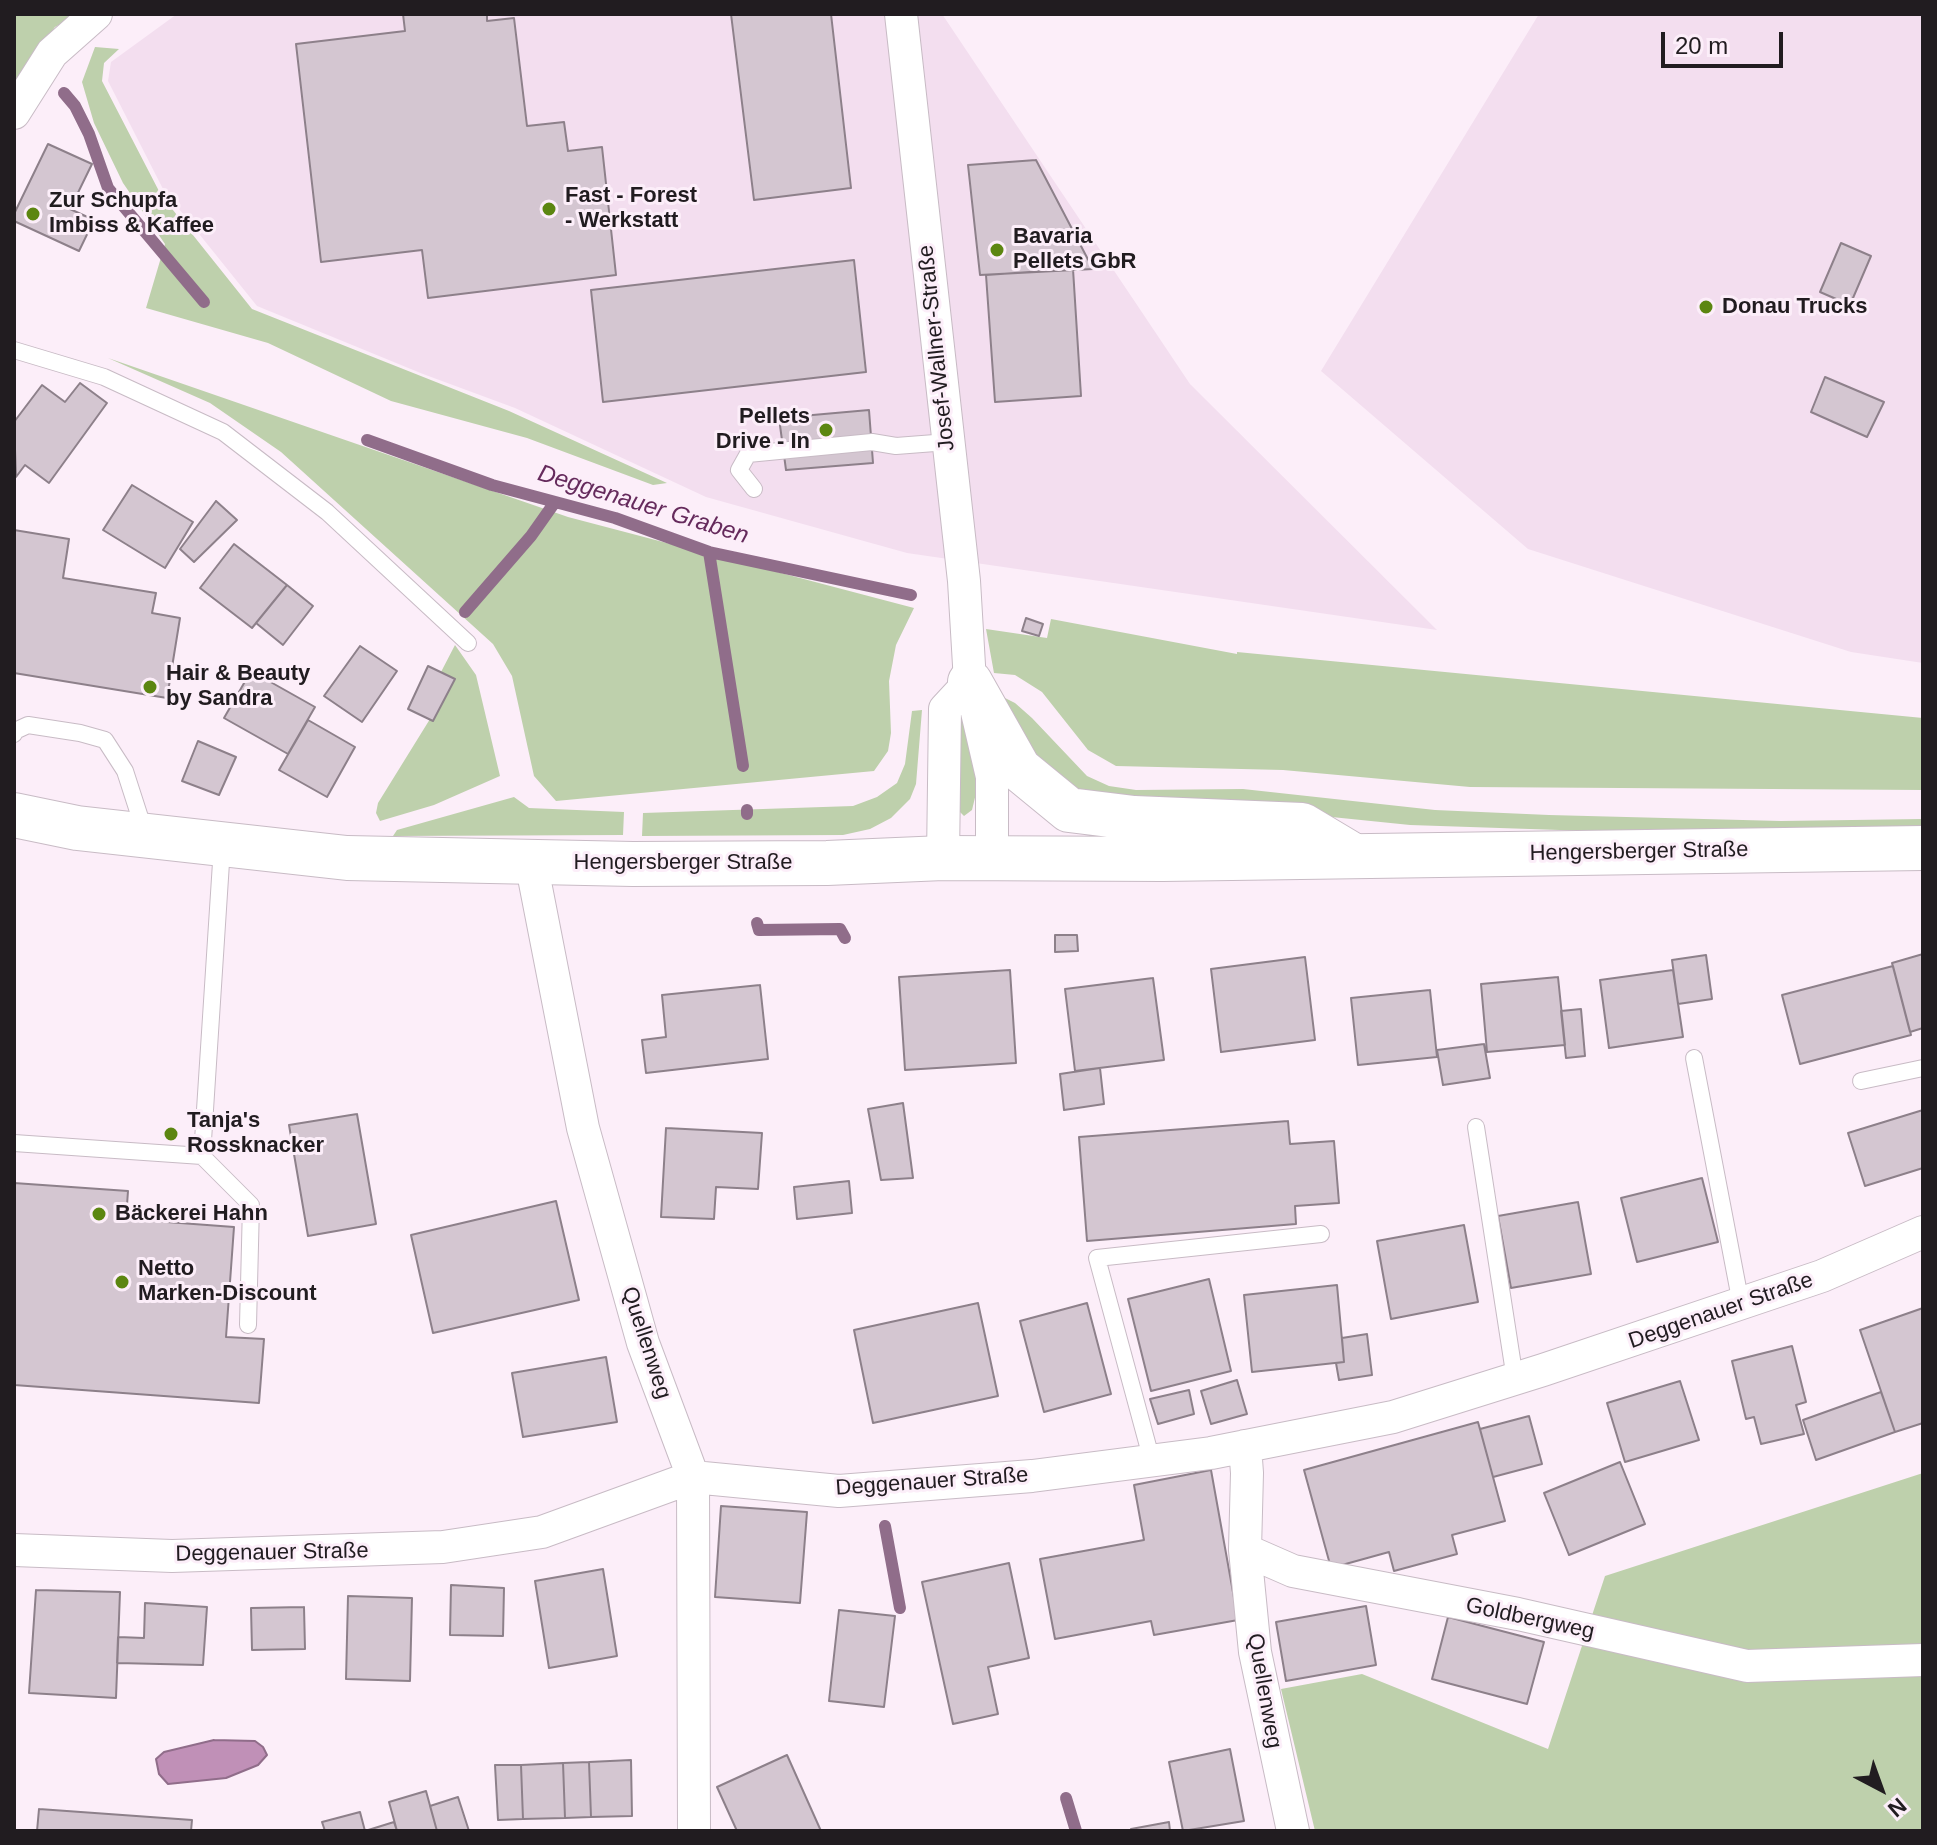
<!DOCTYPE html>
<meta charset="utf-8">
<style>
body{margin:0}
#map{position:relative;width:1937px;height:1845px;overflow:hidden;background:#fceef9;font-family:Arial,sans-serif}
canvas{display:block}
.frame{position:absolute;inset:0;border:16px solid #211c20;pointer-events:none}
.north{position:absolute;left:1841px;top:1749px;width:80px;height:80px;-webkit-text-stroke:6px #fceef9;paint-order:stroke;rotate:139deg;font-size:22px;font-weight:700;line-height:32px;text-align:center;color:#211c20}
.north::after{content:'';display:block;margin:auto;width:28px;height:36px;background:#211c20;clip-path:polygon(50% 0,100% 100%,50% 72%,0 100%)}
.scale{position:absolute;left:1661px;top:32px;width:122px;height:36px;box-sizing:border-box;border:4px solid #211c20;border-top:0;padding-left:10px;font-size:24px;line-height:28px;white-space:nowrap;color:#211c20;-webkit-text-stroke:6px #fceef9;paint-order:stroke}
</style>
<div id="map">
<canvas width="1937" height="1845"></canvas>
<div class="frame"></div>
<div class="north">N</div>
<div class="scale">20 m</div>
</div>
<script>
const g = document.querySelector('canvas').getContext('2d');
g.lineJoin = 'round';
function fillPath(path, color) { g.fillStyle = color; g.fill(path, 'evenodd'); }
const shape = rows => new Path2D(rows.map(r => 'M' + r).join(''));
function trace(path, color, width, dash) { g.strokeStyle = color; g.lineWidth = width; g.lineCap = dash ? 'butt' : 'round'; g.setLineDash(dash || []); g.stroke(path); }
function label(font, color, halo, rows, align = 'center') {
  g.font = font + ' Arial,sans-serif'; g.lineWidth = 6; g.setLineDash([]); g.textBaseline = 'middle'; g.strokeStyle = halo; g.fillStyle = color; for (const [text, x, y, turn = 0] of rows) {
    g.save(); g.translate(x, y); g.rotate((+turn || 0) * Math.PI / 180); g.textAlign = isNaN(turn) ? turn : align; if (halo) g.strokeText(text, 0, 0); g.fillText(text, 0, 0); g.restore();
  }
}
const built = shape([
 [177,14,942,14,1190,384,1437,630,907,553,706,497,515,408,423,374,257,306,163,189,108,81,111,62],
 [1539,14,1923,14,1923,663,1851,652,1528,549,1321,371]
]);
const green = shape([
 [14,14,80,14,55,27,14,82],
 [95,47,119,49,104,63,102,81,161,195,252,309,509,411,667,483,653,485,527,438,391,401,268,343,146,308,165,244,123,183,94,123,82,82],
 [108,358,568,517,914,608,896,645,889,681,891,733,888,751,874,771,556,801,534,776,512,676,493,644,281,452,210,403],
 [1051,619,1237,654,1237,652,1923,718,1923,790,1470,787,1283,770,1116,766,1088,750,1042,692,1015,675,994,673,986,629,1047,638],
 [455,645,476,675,500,776,434,805,380,821,376,813,378,803,430,719,434,720,454,679,441,672],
 [1005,698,1015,703,1032,718,1087,776,1109,786,1136,790,1243,789,1435,810,1549,815,1781,821,1923,819,1923,833,1709,835,1410,825,1077,791,1041,764,1002,700],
 [962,704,980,777,972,810,964,816,960,812,957,797],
 [922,710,916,784,910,799,891,818,870,829,843,835,642,836,643,813,853,806,877,797,897,783,905,764,912,711],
 [514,797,529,808,624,812,623,835,393,836,397,830],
 [1923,1473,1923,1831,1315,1831,1281,1689,1362,1674,1548,1749,1605,1576]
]);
const water = shape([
 [214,1740,255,1741,263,1747,267,1755,258,1765,226,1778,168,1784,159,1774,156,1759,164,1752,214,1740]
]);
const stream = shape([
 [64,93,75,106,89,134,108,188,204,302],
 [367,440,492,485,615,518,709,552,911,595],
 [709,552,743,766],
 [465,612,531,536,555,502],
 [747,810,747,814],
 [757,923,759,930,840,929,845,938],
 [885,1526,900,1608],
 [1066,1798,1076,1831]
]);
const building = shape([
 [403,14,487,14,487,21,514,18,527,126,564,122,568,151,602,147,616,275,428,298,422,250,321,262,296,44,405,31,403,14],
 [731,14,831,14,851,188,754,200,731,14],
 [48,144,92,164,70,209,94,220,79,251,14,221,14,214,48,144],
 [1036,160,1093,269,980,275,968,165,1036,160],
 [1841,243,1871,256,1850,305,1820,292,1841,243],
 [854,260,866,372,603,402,591,290,854,260],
 [1073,269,1081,396,995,402,986,275,1073,269],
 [1825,377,1884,402,1867,437,1811,412,1825,377],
 [80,383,107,403,49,483,25,465,16,477,14,422,42,385,65,402,80,383],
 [869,410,873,463,786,470,779,418,869,410],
 [132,485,193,522,165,568,103,530,132,485],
 [216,501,237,520,194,562,180,549,216,501],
 [14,530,69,539,63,578,156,593,152,613,180,618,167,698,14,673,14,530],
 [234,544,287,585,252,628,200,588,234,544],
 [287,585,313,606,283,645,256,623,287,585],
 [1026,618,1043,624,1039,636,1022,631,1026,618],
 [360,646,397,671,362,722,324,696,360,646],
 [428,666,455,679,433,721,408,709,428,666],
 [251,671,315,707,288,754,224,718,251,671],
 [308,720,355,747,327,797,279,770,308,720],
 [198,741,236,757,219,795,182,781,198,741],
 [1055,935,1077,935,1078,951,1055,952,1055,935],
 [1923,954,1923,1028,1910,1032,1892,963,1923,954],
 [1706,955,1712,999,1678,1004,1672,960,1706,955],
 [1305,957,1315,1040,1221,1052,1211,969,1305,957],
 [1893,966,1911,1035,1800,1064,1782,995,1893,966],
 [1010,970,1016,1063,905,1070,899,977,1010,970],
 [1673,970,1683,1037,1609,1048,1600,980,1673,970],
 [1558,977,1565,1045,1487,1052,1481,984,1558,977],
 [1153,978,1164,1060,1075,1071,1065,989,1153,978],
 [760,985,768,1059,646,1073,642,1040,666,1037,662,995,760,985],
 [1430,990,1437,1057,1358,1065,1351,998,1430,990],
 [1581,1009,1585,1056,1566,1058,1561,1011,1581,1009],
 [1484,1044,1490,1078,1443,1085,1437,1050,1484,1044],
 [1100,1068,1104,1104,1064,1110,1060,1074,1100,1068],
 [903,1103,913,1178,881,1180,868,1109,903,1103],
 [1923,1110,1923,1168,1865,1186,1848,1133,1923,1110],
 [357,1114,376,1224,308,1236,289,1125,357,1114],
 [1288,1121,1290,1144,1334,1141,1339,1203,1295,1206,1296,1224,1087,1241,1079,1137,1288,1121],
 [666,1128,762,1133,758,1189,716,1187,714,1219,661,1217,666,1128],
 [1702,1178,1718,1242,1637,1262,1621,1198,1702,1178],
 [849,1181,852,1213,797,1219,794,1187,849,1181],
 [14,1183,128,1191,126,1219,234,1227,226,1337,264,1339,259,1403,14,1385,14,1183],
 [556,1201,579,1300,433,1333,411,1235,556,1201],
 [1578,1202,1591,1274,1511,1288,1498,1216,1578,1202],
 [1464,1225,1478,1302,1391,1319,1377,1241,1464,1225],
 [1209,1279,1231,1371,1151,1391,1128,1299,1209,1279],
 [1337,1285,1344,1362,1252,1372,1244,1295,1337,1285],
 [978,1303,998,1396,873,1423,854,1330,978,1303],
 [1087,1303,1111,1394,1044,1412,1020,1321,1087,1303],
 [1923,1308,1923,1423,1895,1432,1860,1330,1923,1308],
 [1367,1334,1372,1375,1339,1380,1336,1363,1344,1362,1342,1338,1367,1334],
 [1792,1346,1806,1402,1796,1405,1804,1434,1761,1444,1754,1417,1746,1419,1732,1361,1792,1346],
 [606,1357,617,1422,523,1437,512,1373,606,1357],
 [1237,1380,1247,1414,1211,1424,1201,1391,1237,1380],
 [1680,1381,1699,1440,1625,1462,1607,1403,1680,1381],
 [1189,1390,1194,1414,1158,1424,1150,1399,1189,1390],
 [1881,1392,1895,1432,1816,1460,1803,1420,1881,1392],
 [1529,1416,1542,1464,1493,1477,1480,1429,1529,1416],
 [1478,1422,1505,1521,1452,1535,1457,1554,1394,1571,1389,1552,1331,1568,1304,1470,1478,1422],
 [1620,1462,1645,1524,1569,1555,1544,1493,1620,1462],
 [1211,1470,1238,1620,1154,1635,1151,1621,1055,1639,1040,1559,1144,1540,1134,1485,1211,1470],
 [721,1506,807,1512,800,1603,715,1597,721,1506],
 [1009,1563,1029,1658,988,1667,998,1714,953,1724,922,1582,1009,1563],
 [603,1569,617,1656,549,1668,535,1581,603,1569],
 [451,1585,504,1588,503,1636,450,1635,451,1585],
 [36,1590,120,1592,116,1698,29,1693,36,1590],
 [348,1596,412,1598,410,1681,346,1679,348,1596],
 [145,1603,207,1607,203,1665,117,1663,118,1637,144,1638,145,1603],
 [1366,1606,1376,1665,1286,1681,1276,1622,1366,1606],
 [304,1607,305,1649,252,1650,251,1608,304,1607],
 [839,1610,895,1616,884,1707,829,1701,839,1610],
 [1448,1617,1544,1642,1527,1704,1432,1679,1448,1617],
 [1230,1749,1244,1821,1183,1831,1169,1762,1230,1749],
 [787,1755,821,1831,737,1831,717,1787,787,1755],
 [631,1760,632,1816,591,1817,589,1762,631,1760],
 [589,1762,591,1817,565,1818,563,1763,589,1762],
 [563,1763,565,1818,523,1819,521,1765,563,1763],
 [495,1765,521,1765,523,1819,498,1820,495,1765],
 [426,1791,437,1831,397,1831,389,1802,426,1791],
 [458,1797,469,1831,437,1831,430,1806,458,1797],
 [39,1809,192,1820,191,1831,37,1831,39,1809],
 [360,1812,365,1831,325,1831,322,1822,360,1812],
 [394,1822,397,1831,365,1831,394,1822],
 [1169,1822,1170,1831,1131,1831,1131,1829,1169,1822]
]);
const lane = shape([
 [14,350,104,377,223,432,327,512,468,643],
 [754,489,739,470,748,454,872,442,896,446,948,442],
 [14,734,15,731,28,725,80,733,105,740,125,771,145,833],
 [1694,1058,1741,1304],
 [1861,1081,1923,1068],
 [1476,1127,1515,1379],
 [14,1143,202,1156,222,847],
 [202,1156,251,1205,248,1325],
 [1152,1461,1097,1258,1321,1234]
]);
const street = shape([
 [901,14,964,581,970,682,992,777,992,858],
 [14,113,52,53,96,14],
 [943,858,945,709,970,682],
 [531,862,583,1128,643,1343,693,1477,694,1831],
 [1245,1446,1247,1473,1245,1550,1293,1571,1518,1614,1747,1666,1923,1660],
 [14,1550,172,1556,443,1547,542,1532,693,1477,839,1491,1032,1476,1211,1453,1393,1417,1543,1370,1822,1276,1923,1232],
 [1245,1550,1255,1652,1293,1831]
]);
const secondary = shape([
 [970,682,1019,769,1069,810,1134,818,1302,825,1354,856],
 [14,815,77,828,347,858,633,864,827,863,943,858,1163,859,1923,848]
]);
const markers = [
 [549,209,8,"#5c8611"],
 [33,214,8,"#5c8611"],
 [997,250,8,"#5c8611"],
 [1706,307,8,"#5c8611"],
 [826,430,8,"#5c8611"],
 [150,687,8,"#5c8611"],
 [171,1134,8,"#5c8611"],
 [99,1214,8,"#5c8611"],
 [122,1282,8,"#5c8611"]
];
const poiNames = [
 ["Fast - Forest",565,196],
 ["- Werkstatt",565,221],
 ["Zur Schupfa",49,201],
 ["Imbiss & Kaffee",49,226],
 ["Bavaria",1013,237],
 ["Pellets GbR",1013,262],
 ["Donau Trucks",1722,307],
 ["Pellets",810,417,"right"],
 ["Drive - In",810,442,"right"],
 ["Hair & Beauty",166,674],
 ["by Sandra",166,699],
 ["Tanja's",187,1121],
 ["Rossknacker",187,1146],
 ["Bäckerei Hahn",115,1214],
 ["Netto",138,1269],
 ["Marken-Discount",138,1294]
];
const streetNames = [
 ["Josef-Wallner-Straße",937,348,-96],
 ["Hengersberger Straße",1639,852,-1],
 ["Hengersberger Straße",683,863],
 ["Deggenauer Straße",1721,1311,-19],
 ["Quellenweg",646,1343,72],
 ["Deggenauer Straße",932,1482,-4],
 ["Deggenauer Straße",272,1553,-1],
 ["Goldbergweg",1530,1619,12],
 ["Quellenweg",1264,1691,80]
];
const waterNames = [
 ["Deggenauer Graben",643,505,17]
];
fillPath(built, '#f3deef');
fillPath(green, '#bed0ac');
fillPath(water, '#c090b7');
trace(water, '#906d8a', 2);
trace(stream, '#906d8a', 12);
fillPath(building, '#d4c6d1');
trace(building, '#8d808a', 2);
trace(lane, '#c8bbc5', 18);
trace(street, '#c8bbc5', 34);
trace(secondary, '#c8bbc5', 46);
trace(lane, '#fff', 16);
trace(street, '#fff', 32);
trace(secondary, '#fff', 44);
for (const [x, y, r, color] of markers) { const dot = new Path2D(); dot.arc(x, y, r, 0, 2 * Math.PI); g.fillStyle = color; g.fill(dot); trace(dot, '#fceef9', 3); }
label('bold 22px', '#211c20', '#fceef9', poiNames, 'left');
label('22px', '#211c20', '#fceef9', streetNames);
label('italic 24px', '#652a5c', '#fceef9', waterNames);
</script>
